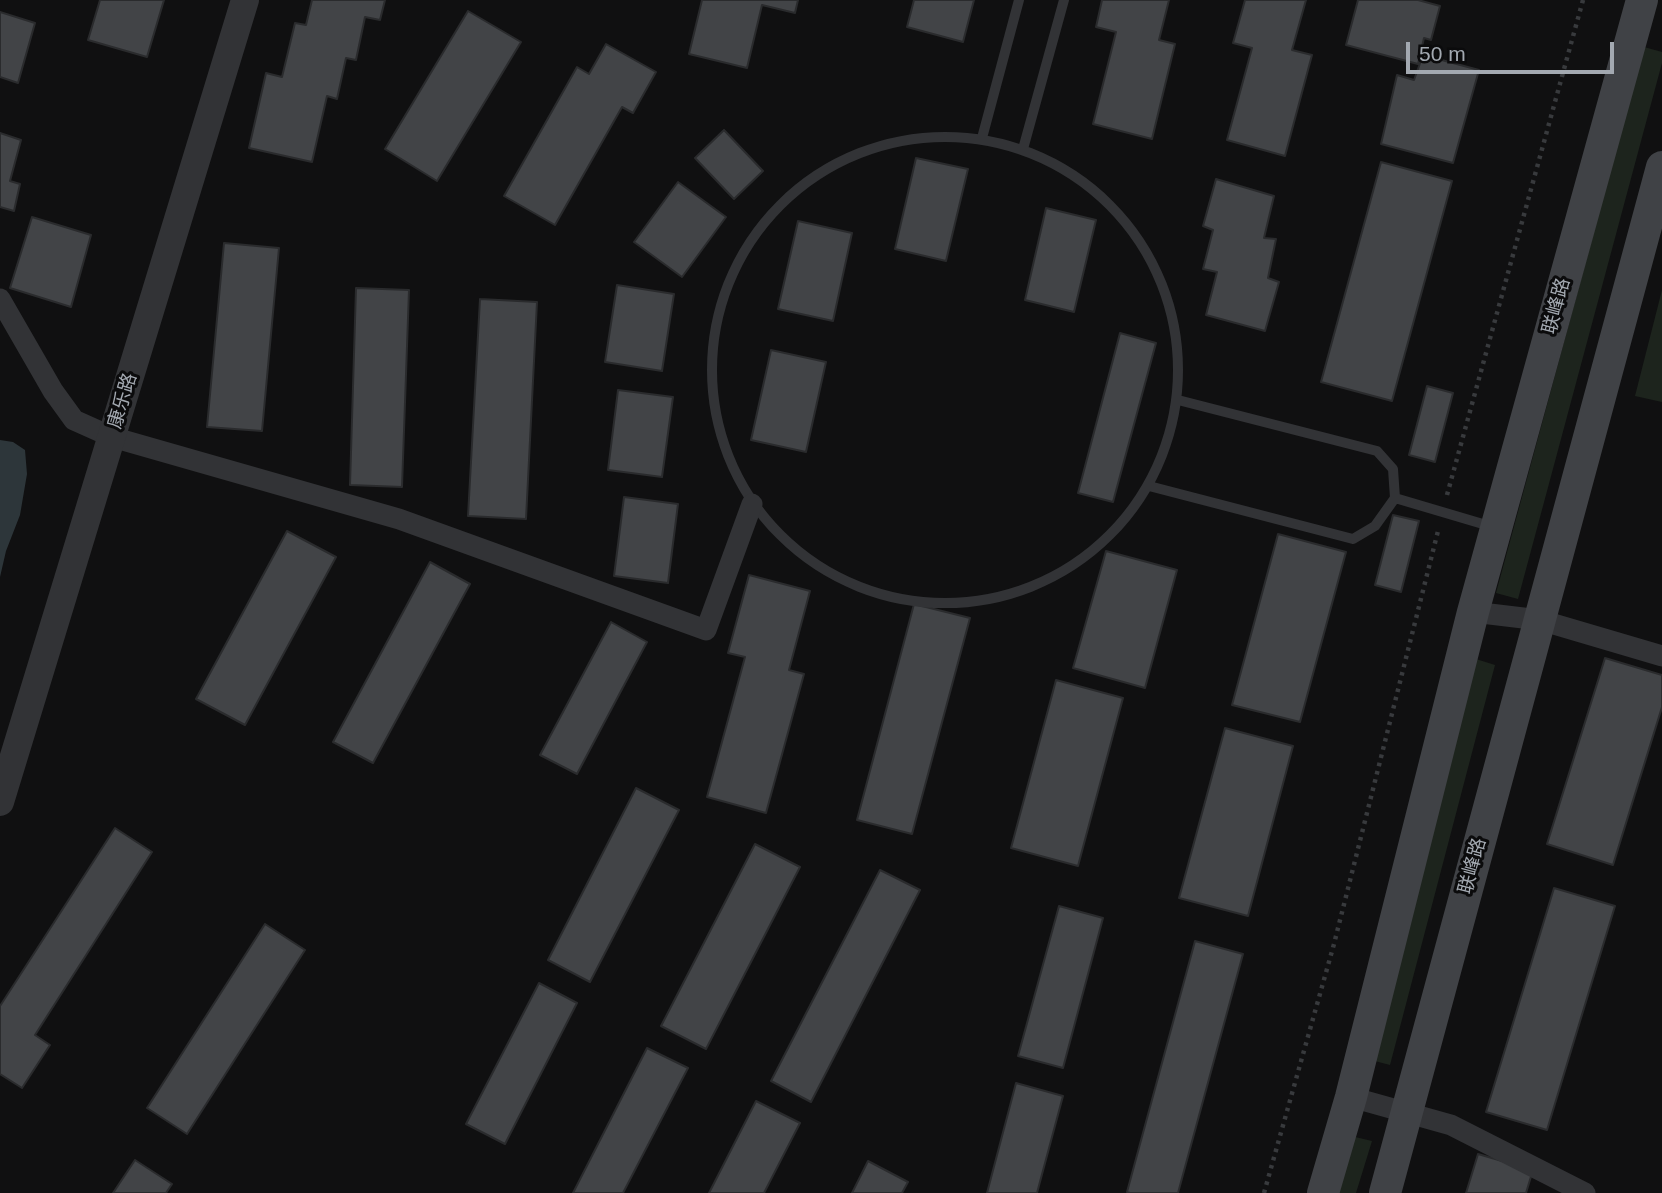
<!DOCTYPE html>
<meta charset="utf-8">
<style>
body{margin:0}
#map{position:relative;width:1662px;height:1193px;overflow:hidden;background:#101011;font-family:Helvetica,sans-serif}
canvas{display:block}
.scale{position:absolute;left:1406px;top:42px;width:208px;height:32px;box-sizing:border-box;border:4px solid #a3a9b1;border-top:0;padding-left:9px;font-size:21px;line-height:24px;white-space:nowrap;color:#a3a9b1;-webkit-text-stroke:5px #0b0b0c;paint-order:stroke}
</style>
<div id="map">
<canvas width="1662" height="1193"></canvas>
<div class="scale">50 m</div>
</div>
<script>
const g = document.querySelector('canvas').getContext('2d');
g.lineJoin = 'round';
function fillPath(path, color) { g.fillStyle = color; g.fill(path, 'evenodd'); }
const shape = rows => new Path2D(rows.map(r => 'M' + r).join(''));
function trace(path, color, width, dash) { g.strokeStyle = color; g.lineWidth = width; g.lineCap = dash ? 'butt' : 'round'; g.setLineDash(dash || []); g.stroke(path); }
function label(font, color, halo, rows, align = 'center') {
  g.font = font + ' Helvetica,"Noto Sans SC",sans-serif'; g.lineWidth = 6; g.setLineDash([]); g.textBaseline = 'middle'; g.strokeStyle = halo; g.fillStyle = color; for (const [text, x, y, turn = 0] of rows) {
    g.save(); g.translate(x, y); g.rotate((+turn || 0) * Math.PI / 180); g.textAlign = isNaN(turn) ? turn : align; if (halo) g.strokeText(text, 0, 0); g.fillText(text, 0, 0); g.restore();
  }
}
const green = shape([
 [1644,47,1662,52,1662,63,1518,599,1496,593],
 [1662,290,1662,402,1635,396],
 [1476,659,1495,665,1390,1065,1371,1060],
 [1351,1136,1372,1141,1356,1193,1334,1193]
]);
const water = shape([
 [0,440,13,442,25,450,27,474,20,515,6,551,0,577]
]);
const building = shape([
 [100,0,164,0,147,57,88,40,100,0],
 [312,0,385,0,380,20,365,17,356,60,346,58,337,99,327,96,312,162,249,148,266,73,282,77,295,23,306,25,312,0],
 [702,0,798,0,795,13,762,5,747,68,689,54,702,0],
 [914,0,974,0,963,42,907,27,914,0],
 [1102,0,1169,0,1159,40,1175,44,1152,139,1093,124,1116,32,1096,27,1102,0],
 [1245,0,1306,0,1292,50,1312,55,1285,156,1227,140,1252,48,1233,43,1245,0],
 [1358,0,1418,0,1440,6,1431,40,1424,38,1418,64,1346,45,1358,0],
 [468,11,521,42,437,181,385,149,468,11],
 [0,12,35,23,18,83,0,77,0,12],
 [606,44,656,72,633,113,622,107,555,225,504,196,577,67,589,74,606,44],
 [1423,55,1479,70,1453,163,1381,144,1397,75,1414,80,1423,55],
 [724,130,763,171,734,199,695,158,724,130],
 [0,133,21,140,10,181,20,184,14,211,0,207,0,133],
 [916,158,968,169,946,261,895,249,916,158],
 [1381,162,1452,181,1392,401,1321,382,1381,162],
 [1216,179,1274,196,1264,238,1276,239,1268,278,1279,282,1265,331,1206,315,1217,272,1203,269,1213,230,1203,226,1216,179],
 [678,182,726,217,682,277,634,242,678,182],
 [1046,208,1096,220,1074,312,1025,300,1046,208],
 [32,217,91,235,71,307,10,288,32,217],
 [798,221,852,233,833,321,778,309,798,221],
 [224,243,279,248,262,431,207,427,224,243],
 [617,285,674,294,662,371,605,362,617,285],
 [356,288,409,290,402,487,350,485,356,288],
 [480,299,537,302,526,519,468,516,480,299],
 [1120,333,1156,343,1113,502,1078,493,1120,333],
 [771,350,826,362,806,452,751,440,771,350],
 [1427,386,1453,393,1435,462,1409,455,1427,386],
 [618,390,673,397,662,477,608,470,618,390],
 [624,497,678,504,668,583,614,576,624,497],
 [1393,515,1419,521,1401,592,1375,585,1393,515],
 [287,531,336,557,245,725,196,699,287,531],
 [1278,534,1346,552,1300,722,1232,705,1278,534],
 [1106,551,1177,570,1145,688,1073,668,1106,551],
 [430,562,470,584,373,763,333,742,430,562],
 [749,575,810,591,789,670,804,674,766,813,707,797,745,657,728,653,749,575],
 [914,604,970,618,912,834,857,820,914,604],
 [611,622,647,642,577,774,540,755,611,622],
 [1605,658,1662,675,1662,707,1613,865,1547,844,1605,658],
 [1056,680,1123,698,1078,866,1011,848,1056,680],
 [1225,728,1293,746,1248,916,1179,898,1225,728],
 [636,788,679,810,590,982,548,960,636,788],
 [115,828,152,852,35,1035,50,1045,22,1088,0,1074,0,1006,115,828],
 [755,844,800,867,706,1049,661,1026,755,844],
 [880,870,920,890,811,1102,771,1081,880,870],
 [1554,888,1615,906,1547,1130,1486,1112,1554,888],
 [1059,906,1103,918,1063,1068,1018,1056,1059,906],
 [265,924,305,950,187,1134,147,1108,265,924],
 [1195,941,1243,954,1178,1193,1130,1193,1127,1192,1195,941],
 [539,983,577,1003,505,1144,466,1124,539,983],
 [647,1048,688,1068,623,1193,573,1193,647,1048],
 [1016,1083,1063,1096,1037,1193,987,1193,1016,1083],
 [756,1101,800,1123,764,1193,709,1193,756,1101],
 [1478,1154,1533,1170,1526,1193,1466,1193,1478,1154],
 [135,1160,172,1184,166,1193,113,1193,135,1160],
 [868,1161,908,1182,902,1193,852,1193,868,1161]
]);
const path = shape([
 [1447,495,1583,0],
 [1264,1193,1334,944,1438,531]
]);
const service = shape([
 '712 370a233 233 0 1 1 466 0a233 233 0 1 1-466 0Z',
 [982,138,1019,0],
 [1023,149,1064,0],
 [1149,486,1353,539,1375,526,1395,498,1393,469,1377,451,1178,400],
 [1395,498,1493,527]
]);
const minor = shape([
 [0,299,53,391,74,420,112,437,399,519,706,630,752,504],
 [1473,612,1540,620,1662,656],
 [1351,1097,1451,1125,1585,1193]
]);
const tertiary = shape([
 [0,802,245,0]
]);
const secondary = shape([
 [1323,1193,1351,1097,1473,612,1642,0],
 [1385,1193,1662,167]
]);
const streetNames = [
 ["联峰路",1557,306,-75],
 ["康乐路",123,401,-73],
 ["联峰路",1473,866,-75]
];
fillPath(green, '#1d241d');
fillPath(water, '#2d363a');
fillPath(building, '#424447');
trace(building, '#2a2b2d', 2);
trace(path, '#383a3d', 4.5, [3.5, 5]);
trace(service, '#323336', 10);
trace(minor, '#323336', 21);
trace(tertiary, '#323336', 28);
trace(secondary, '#404246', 32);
label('19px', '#a3a9b1', '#0b0b0c', streetNames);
</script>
